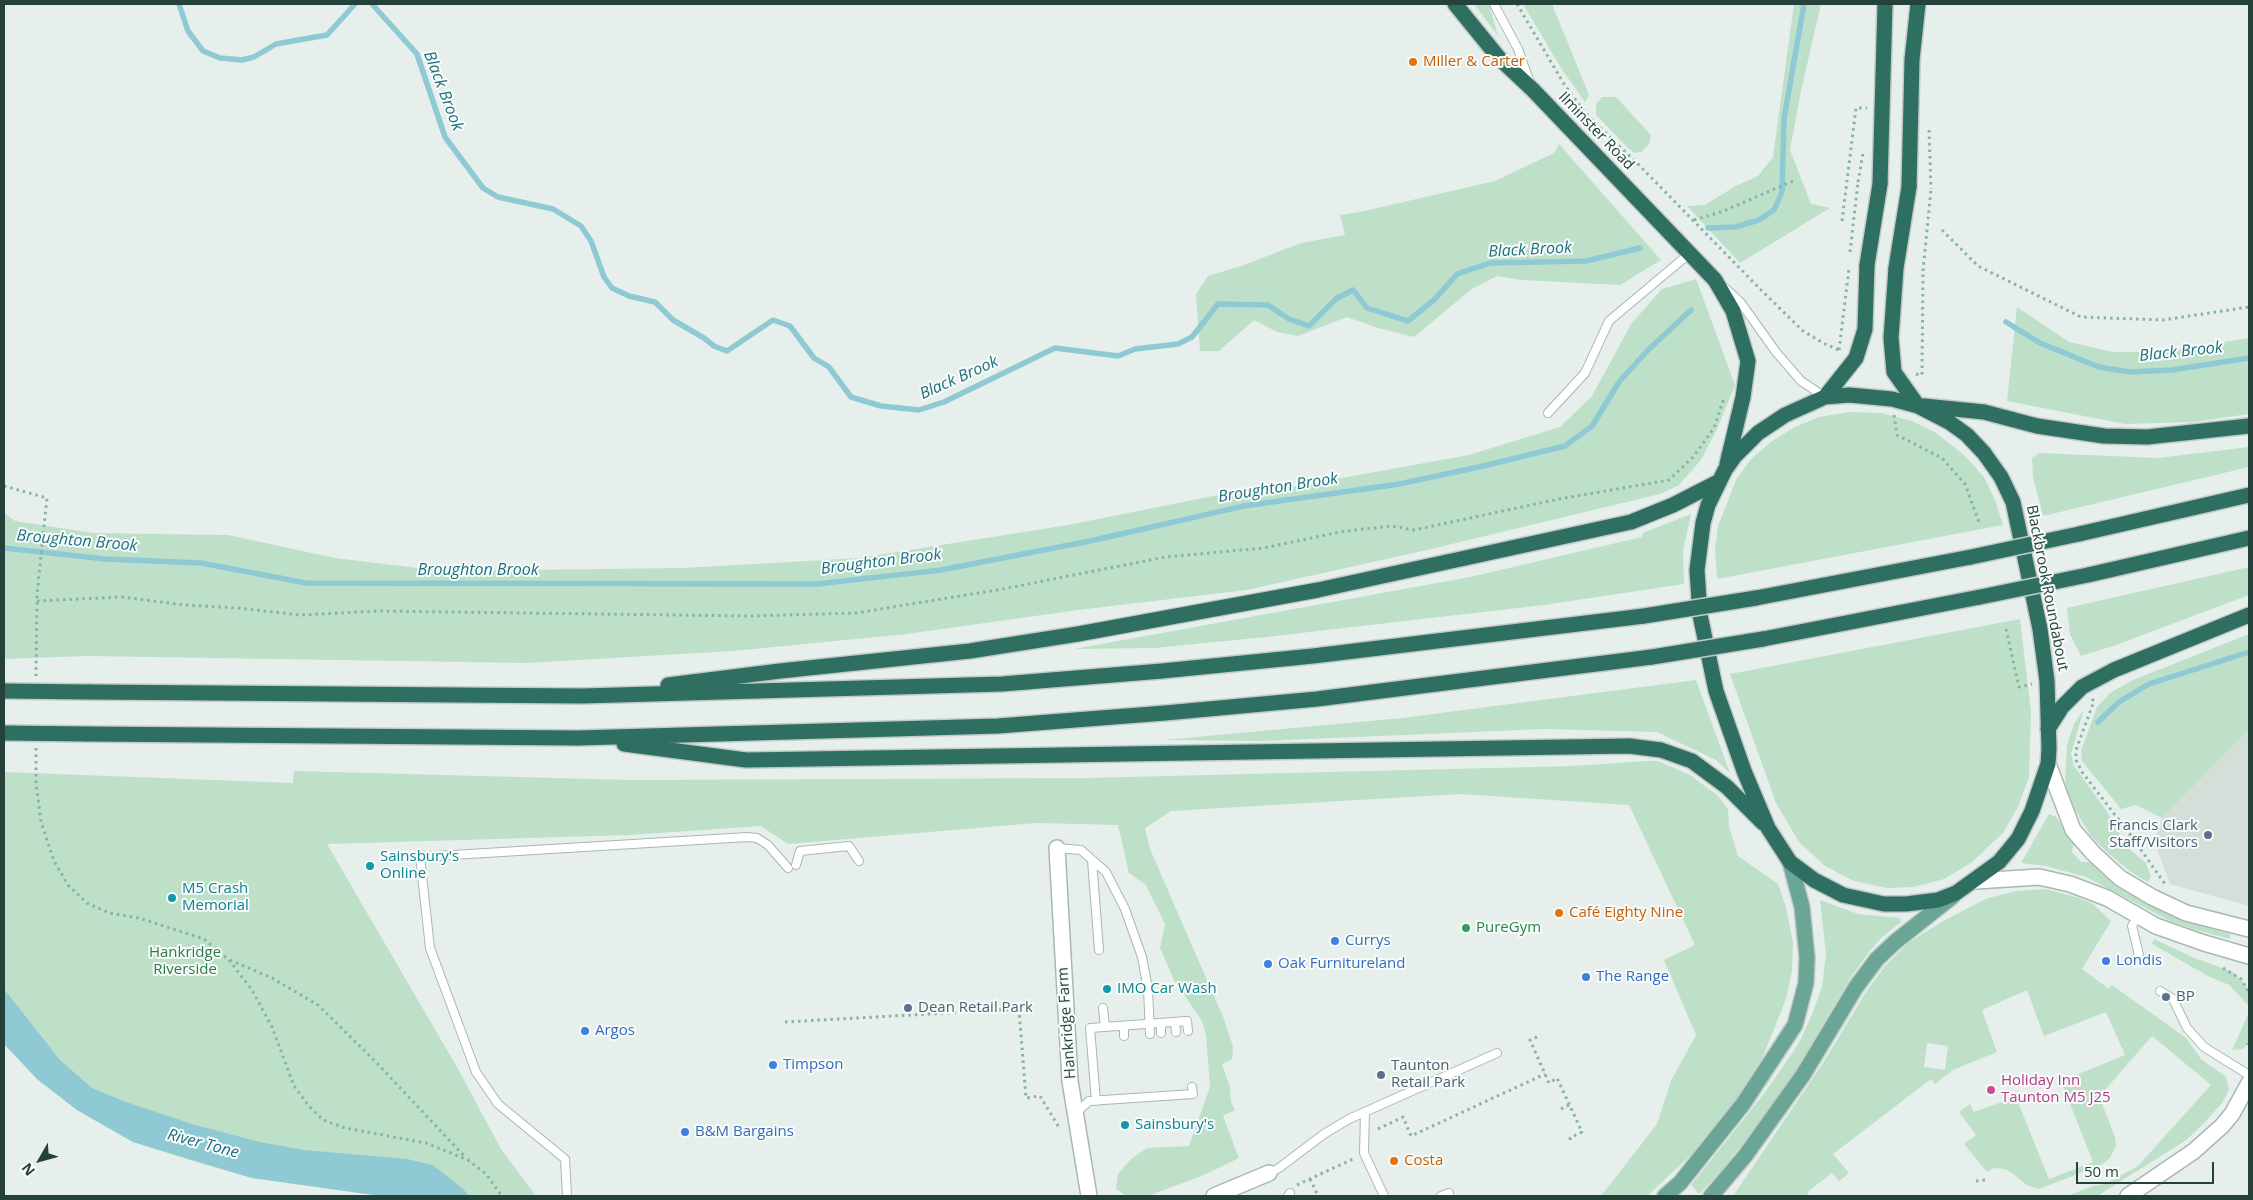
<!DOCTYPE html>
<meta charset="utf-8">
<style>
body{margin:0}
#map{position:relative;width:2253px;height:1200px;overflow:hidden;background:#e6efeb;font-family:"Open Sans",sans-serif}
canvas{display:block}
.frame{position:absolute;inset:0;border:5px solid #24423a;pointer-events:none}
.north{position:absolute;left:15px;top:1135px;width:50px;height:50px;-webkit-text-stroke:4px #f7fbf9;paint-order:stroke;rotate:232deg;font-size:14px;font-weight:700;line-height:20px;text-align:center;color:#24423a}
.north::after{content:'';display:block;margin:auto;width:18px;height:22px;background:#24423a;clip-path:polygon(50% 0,100% 100%,50% 72%,0 100%)}
.scale{position:absolute;left:2076px;top:1162px;width:138px;height:22px;box-sizing:border-box;border:2px solid #24423a;border-top:0;padding-left:6px;font-size:15px;line-height:18px;white-space:nowrap;color:#24423a;-webkit-text-stroke:4px #f7fbf9;paint-order:stroke}
</style>
<div id="map">
<canvas width="2253" height="1200"></canvas>
<div class="frame"></div>
<div class="north">N</div>
<div class="scale">50 m</div>
</div>
<script>
const g = document.querySelector('canvas').getContext('2d');
g.lineJoin = 'round';
function fillPath(path, color) { g.fillStyle = color; g.fill(path, 'evenodd'); }
const shape = rows => new Path2D(rows.map(r => 'M' + r).join(''));
function trace(path, color, width, dash) { g.strokeStyle = color; g.lineWidth = width; g.lineCap = dash ? 'butt' : 'round'; g.setLineDash(dash || []); g.stroke(path); }
function label(font, color, halo, rows, align = 'center') {
  g.font = font + ' "Open Sans",sans-serif'; g.lineWidth = 4; g.setLineDash([]); g.textBaseline = 'middle'; g.strokeStyle = halo; g.fillStyle = color; for (const [text, x, y, turn = 0] of rows) {
    g.save(); g.translate(x, y); g.rotate((+turn || 0) * Math.PI / 180); g.textAlign = isNaN(turn) ? turn : align; if (halo) g.strokeText(text, 0, 0); g.fillText(text, 0, 0); g.restore();
  }
}
const built = shape([
 [2249,730,2249,906,2170,884,2154,841,2162,818]
]);
const green = shape([
 [1474,4,1489,4,1498,36],
 [1523,4,1552,4,1589,95,1585,102,1561,68],
 [1794,4,1821,4,1801,91,1790,150,1811,204,1830,208,1740,263,1687,206,1705,205,1734,187,1758,176,1773,157],
 [1602,97,1616,97,1651,135,1649,144,1641,152,1635,153,1628,148,1596,115,1596,104],
 [1559,144,1661,260,1620,285,1521,280,1497,276,1472,289,1414,337,1378,328,1347,317,1298,336,1277,332,1254,320,1219,351,1200,351,1196,294,1208,276,1244,265,1301,243,1345,235,1340,215,1360,212,1495,181,1554,153],
 [1696,279,1735,385,1718,427,1701,460,1679,485,1660,494,1431,549,1247,590,1078,610,907,634,733,651,526,663,87,656,4,659,4,513,15,521,93,533,228,535,335,558,442,571,682,568,859,558,1068,525,1218,495,1275,490,1469,455,1560,427,1592,396,1631,324,1662,289],
 [2017,307,2069,342,2113,352,2164,352,2249,338,2249,414,2193,422,2125,424,2007,401],
 [1850,412,1882,413,1912,421,1936,433,1964,455,1984,477,1995,500,2003,525,1717,579,1715,549,1718,526,1736,480,1751,459,1772,441,1795,427,1819,417],
 [2249,447,2249,467,2043,516,2033,477,2032,458,2039,453,2158,458],
 [1691,514,1683,551,1684,584,1544,605,1266,637,1155,648,1074,649,1470,577,1642,537,1643,533],
 [2249,567,2249,595,2116,645,2081,656,2070,634,2067,608],
 [2020,619,2031,712,2029,777,2018,807,2003,833,1971,863,1944,879,1914,887,1887,888,1854,881,1825,866,1799,842,1776,803,1730,674],
 [2249,634,2249,730,2162,818,2136,805,2121,809,2082,761,2081,751,2097,707,2110,693,2133,680],
 [1696,680,1730,773,1716,760,1657,732,1544,729,1265,741,1164,740,1402,718],
 [2084,709,2071,754,2074,766,2106,810,2127,847,2146,863,2151,877,2148,882,2131,872,2108,853,2091,836,2068,798,2065,782,2067,745,2074,724],
 [1646,761,1658,761,1690,775,1717,795,1728,809,1729,826,1738,856,1778,884,1786,907,1793,943,1792,971,1786,999,1762,1059,1736,1099,1692,1154,1647,1196,1601,1196,1657,1124,1671,1081,1696,1035,1664,960,1695,945,1629,805,1460,794,1171,811,1145,828,1150,849,1224,1019,1233,1047,1232,1059,1222,1064,1230,1087,1231,1102,1235,1110,1223,1116,1239,1158,1204,1175,1148,1196,1127,1196,1116,1189,1118,1174,1131,1159,1147,1148,1189,1146,1210,1087,1206,1035,1202,1021,1174,980,1160,948,1165,924,1146,885,1129,873,1118,825,1036,823,788,844,761,826,630,835,327,844,458,1069,501,1149,536,1196,381,1196,252,1178,189,1160,133,1142,77,1110,37,1079,4,1044,4,772,293,783,294,771,631,780,1086,778,1573,766],
 [2049,814,2056,817,2074,842,2072,852,2081,862,2092,862,2119,888,2139,899,2172,916,2230,934,2230,939,2196,930,2170,921,2086,877,2046,866,2021,863],
 [2046,889,2079,898,2093,904,2111,921,2082,969,2109,989,2112,985,2186,1038,2201,1059,2226,1077,2229,1090,2222,1103,2205,1122,2185,1141,2097,1196,2067,1196,2093,1186,2105,1184,2138,1166,2211,1085,2152,1036,2104,1091,2101,1101,2115,1137,2116,1146,2110,1158,2101,1165,2039,1189,2028,1186,2011,1172,2004,1169,1994,1168,1987,1172,1964,1144,1976,1135,1959,1112,1970,1104,1974,1112,2016,1097,2049,1179,2093,1162,2061,1081,2125,1055,2106,1012,2044,1036,2027,990,1982,1010,1997,1052,1953,1070,1935,1084,1931,1079,1833,1154,1849,1173,1839,1181,1832,1173,1810,1190,1806,1196,1733,1196,1823,1063,1864,995,1884,967,1908,943,1943,921,1988,898,2017,891],
 [1927,1043,1948,1046,1945,1070,1924,1067],
 [1820,900,1858,914,1900,918,1901,922,1881,938,1869,952,1851,977,1791,1078,1760,1123,1720,1172,1699,1194,1691,1185,1766,1091,1799,1043,1813,1012,1822,987,1826,954],
 [2154,939,2192,957,2233,972,2246,985,2249,992,2249,1006,2229,985,2208,976,2152,944],
 [2249,1012,2249,1043,2242,1049,2232,1050]
]);
const water = shape([
 [4,989,60,1060,92,1088,123,1101,195,1125,260,1142,304,1150,407,1159,433,1165,463,1189,469,1196,381,1196,252,1178,133,1142,77,1110,37,1079,4,1044]
]);
const stream = shape([
 [179,4,188,31,203,51,220,58,242,60,254,57,276,44,327,35,355,4],
 [372,4,417,54,445,137,483,188,498,197,553,209,581,226,591,241,604,277,612,288,629,296,655,302,673,320,704,338,714,346,727,351,773,320,790,326,814,358,829,367,851,397,881,406,919,410,944,402,1055,348,1118,356,1135,349,1178,344,1192,337,1218,304,1268,305,1289,319,1309,326,1337,298,1353,290,1367,308,1408,321,1435,299,1457,274,1490,263,1586,261,1640,248],
 [1708,228,1735,227,1759,220,1774,210,1782,192,1784,119,1804,4],
 [2006,322,2040,343,2099,367,2130,372,2172,370,2249,358],
 [4,548,105,559,201,563,306,583,817,584,941,570,1090,541,1244,506,1399,484,1479,467,1565,446,1592,426,1619,382,1648,350,1691,310],
 [2098,722,2119,702,2149,684,2249,652]
]);
const path = shape([
 [1517,4,1564,84,1586,114,1639,165,1761,290,1803,331,1825,344,1841,351],
 [1929,130,1931,189],
 [1858,182,1863,153],
 [1694,220,1721,212,1793,181],
 [1842,221,1856,108,1867,108],
 [1942,230,1978,266,2081,317,2163,320,2249,307],
 [1839,350,1849,269],
 [1916,374,1922,375,1923,271],
 [1894,415,1897,435,1942,458,1965,484,1980,525],
 [4,486,47,498,37,595,36,676],
 [37,601,122,597,184,605,237,608,301,615,377,611,750,616,856,613,1003,589,1165,557,1264,548,1345,531,1392,526,1414,530,1559,499,1669,480,1693,457,1714,428,1724,398],
 [2006,629,2019,687,2032,684],
 [2092,699,2094,701,2076,750,2076,760,2082,772,2132,837,2165,884],
 [36,748,36,782,41,822,54,861,68,885,87,903,109,913,139,918,204,939,229,960,252,990,272,1027,294,1086,308,1105,323,1120,345,1128,426,1143,468,1160,486,1174,502,1196],
 [230,960,272,978,318,1005,374,1060,466,1158],
 [2223,968,2241,979,2249,992],
 [785,1022,1019,1009,1026,1098,1040,1096,1060,1129],
 [1537,1037,1530,1040,1549,1083,1557,1078,1582,1132,1570,1138,1572,1143],
 [2249,1043,2247,1046,2249,1046],
 [1561,1109,1569,1105],
 [1378,1129,1403,1117,1411,1136,1545,1074],
 [1310,1179,1318,1196],
 [1976,1181,1986,1180],
 [1297,1185,1355,1158]
]);
const lane = shape([
 [1494,4,1518,49,1530,83],
 [1726,289,1741,303,1776,352,1801,381,1825,397],
 [1548,413,1585,373,1609,321,1690,253],
 [1057,848,1081,850,1106,872,1125,909,1142,957,1148,989,1150,1034],
 [1092,860,1099,950],
 [796,865,800,851,849,846,859,861],
 [2136,959,2139,955,2132,926,2138,916],
 [2160,991,2173,999,2187,1028,2204,1047,2249,1075],
 [1103,1008,1105,1027],
 [1175,1022,1176,1032],
 [1161,1023,1161,1033],
 [1124,1026,1124,1036],
 [1096,1101,1090,1028,1187,1021,1188,1031],
 [1077,1112,1089,1101,1193,1094,1192,1087],
 [1365,1112,1364,1153,1384,1196],
 [1269,1173,1279,1168,1324,1134,1349,1119,1497,1053],
 [567,1196,565,1159,498,1104,476,1072,430,948,420,857,747,837,757,838,768,845,788,868],
 [1288,1196,1290,1193],
 [1441,1196,1449,1193]
]);
const street = shape([
 [2048,764,2073,830,2093,853,2120,878,2152,897,2186,913,2249,929],
 [1057,848,1070,1081,1089,1196],
 [1976,881,2039,877,2070,884,2107,898,2156,926,2204,943,2249,956],
 [1214,1196,1269,1173],
 [2128,1196,2194,1151,2222,1126,2232,1114,2249,1083]
]);
const primary = shape([
 [1665,1196,1680,1183,1743,1104,1795,1025,1806,983,1807,957,1802,907,1790,862],
 [1711,1196,1745,1156,1803,1075,1856,987,1877,959,1895,942,1953,896]
]);
const highway = shape([
 [1455,4,1499,58,1533,90,1715,280,1733,311,1748,361,1743,397,1727,464],
 [1880,184,1885,4],
 [1909,187,1912,60,1918,4],
 [1896,268,1891,338,1894,372,1918,406],
 [1849,395,1892,399,1918,406,1949,422,1967,435,1984,453,2001,477,2013,502,2040,629,2047,681,2049,749,2048,764,2032,811,2018,839,1999,862,1956,893,1938,900,1906,904,1884,904,1843,895,1814,880,1790,862,1768,828,1744,771,1716,691,1700,615,1697,570,1703,523,1708,505,1725,470,1735,456,1758,433,1785,415,1825,397,1849,395],
 [1825,397,1856,358,1865,329,1867,265],
 [1924,406,1984,412,2037,426,2104,436,2147,437,2249,426],
 [2079,534,2249,495],
 [2088,575,2249,538],
 [1756,598,1971,557],
 [1763,639,1980,597],
 [668,685,780,671,970,651,1078,634,1318,590,1631,522,1673,505,1718,482],
 [89,692,582,696,1002,684,1162,671,1313,656,1644,616],
 [2048,729,2062,707,2082,687,2114,670,2249,615],
 [87,734,578,738,998,726,1165,713,1317,699,1652,657],
 [624,744,746,760,1629,746,1661,750,1692,761,1727,787,1763,823]
]);
const pathBridge = shape([
 [1850,252,1858,182],
 [1923,271,1931,189]
]);
const highwayBridge = shape([
 [1867,265,1880,184],
 [1896,268,1909,187],
 [1971,557,2079,534],
 [1980,597,2088,575],
 [1644,616,1756,598],
 [1652,657,1763,639],
 [4,691,89,692],
 [4,733,87,734]
]);
const markers = [
 [1413,62,5,"#e8710a"],
 [2208,835,5,"#5c6f8a"],
 [370,866,5,"#0f9aa8"],
 [172,898,5,"#0f9aa8"],
 [1559,913,5,"#e8710a"],
 [1466,928,5,"#2e9e5b"],
 [1335,941,5,"#3f7fe0"],
 [2106,961,5,"#3f7fe0"],
 [1268,964,5,"#3f7fe0"],
 [1586,977,5,"#3f7fe0"],
 [1107,989,5,"#0f9aa8"],
 [2166,997,5,"#5c6f8a"],
 [908,1008,5,"#5c6f8a"],
 [585,1031,5,"#3f7fe0"],
 [773,1065,5,"#3f7fe0"],
 [1381,1075,5,"#5c6f8a"],
 [1991,1090,5,"#d1479c"],
 [1125,1125,5,"#0f9aa8"],
 [685,1132,5,"#3f7fe0"],
 [1394,1161,5,"#e8710a"]
];
const foodNames = [
 ["Miller & Carter",1423,62],
 ["Café Eighty Nine",1569,913],
 ["Costa",1404,1161]
];
const streetNames = [
 ["Ilminster Road",1596,131,46],
 ["Blackbrook Roundabout",2047,588,79],
 ["Hankridge Farm",1067,1023,-94]
];
const serviceNames = [
 ["Francis Clark",2198,826,"right"],
 ["Staff/Visitors",2198,843,"right"],
 ["BP",2176,997],
 ["Dean Retail Park",918,1008],
 ["Taunton",1391,1066],
 ["Retail Park",1391,1083]
];
const cultureNames = [
 ["Sainsbury's",380,857],
 ["Online",380,874],
 ["M5 Crash",182,889],
 ["Memorial",182,906],
 ["IMO Car Wash",1117,989],
 ["Sainsbury's",1135,1125]
];
const leisureNames = [
 ["PureGym",1476,928]
];
const shopNames = [
 ["Currys",1345,941],
 ["Londis",2116,961],
 ["Oak Furnitureland",1278,964],
 ["The Range",1596,977],
 ["Argos",595,1031],
 ["Timpson",783,1065],
 ["B&M Bargains",695,1132]
];
const parkNames = [
 ["Hankridge",185,953],
 ["Riverside",185,970]
];
const hotelNames = [
 ["Holiday Inn",2001,1081],
 ["Taunton M5 J25",2001,1098]
];
const waterNames = [
 ["Black Brook",443,91,69],
 ["Black Brook",1530,250,-3],
 ["Black Brook",2181,352,-6],
 ["Black Brook",959,378,-24],
 ["Broughton Brook",1278,488,-9],
 ["Broughton Brook",77,541,5],
 ["Broughton Brook",881,562,-7],
 ["Broughton Brook",478,570],
 ["River Tone",203,1144,15]
];
fillPath(built, '#d4dfda');
fillPath(green, '#bfe0c8');
fillPath(water, '#8ec9d4');
trace(stream, '#8ec9d4', 5.5);
trace(lane, '#a8b8b2', 10);
trace(street, '#a8b8b2', 18);
trace(primary, '#c2cac8', 18);
trace(highway, '#c2cac8', 18);
trace(path, '#86b3a5', 3, [2.5, 4]);
trace(lane, '#fff', 8);
trace(street, '#fff', 15);
trace(primary, '#6aa596', 15);
trace(highway, '#2f6f62', 15);
trace(highwayBridge, '#c2cac8', 18, []);
trace(pathBridge, '#86b3a5', 3, [2.5, 4]);
trace(highwayBridge, '#2f6f62', 15);
for (const [x, y, r, color] of markers) { const dot = new Path2D(); dot.arc(x, y, r, 0, 2 * Math.PI); g.fillStyle = color; g.fill(dot); trace(dot, '#f7fbf9', 2); }
label('15px', '#c56008', '#f7fbf9', foodNames, 'left');
label('15px', '#24423a', '#f7fbf9', streetNames);
label('15px', '#4e5e75', '#f7fbf9', serviceNames, 'left');
label('15px', '#0d838f', '#f7fbf9', cultureNames, 'left');
label('15px', '#27864d', '#f7fbf9', leisureNames, 'left');
label('15px', '#366cbe', '#f7fbf9', shopNames, 'left');
label('15px', '#2d7a4b', '#f7fbf9', parkNames);
label('15px', '#b23c85', '#f7fbf9', hotelNames, 'left');
label('italic 16px', '#1c6f80', '#f7fbf9', waterNames);
</script>
